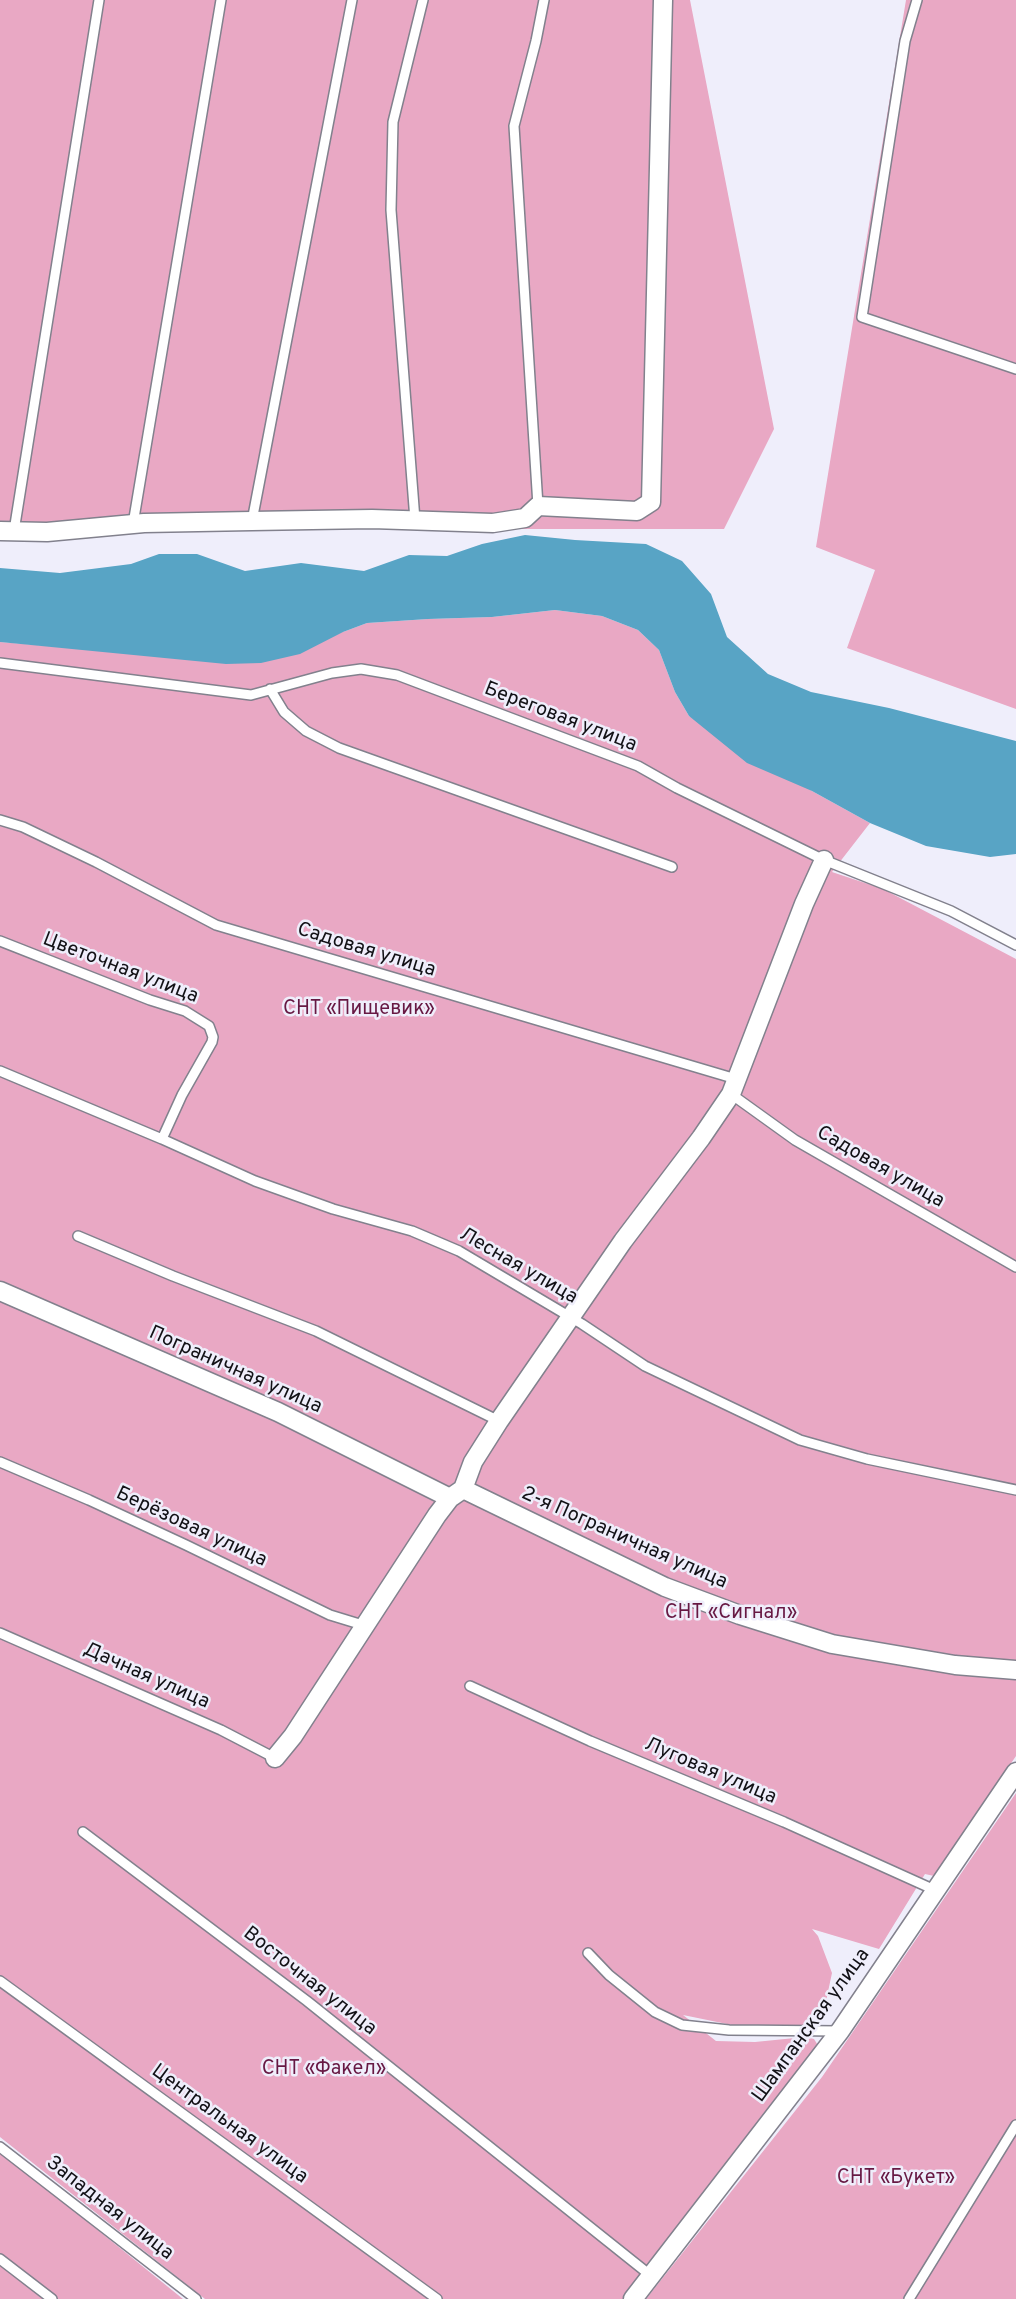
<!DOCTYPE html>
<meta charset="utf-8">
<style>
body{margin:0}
canvas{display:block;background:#efeefb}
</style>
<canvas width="1016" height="2299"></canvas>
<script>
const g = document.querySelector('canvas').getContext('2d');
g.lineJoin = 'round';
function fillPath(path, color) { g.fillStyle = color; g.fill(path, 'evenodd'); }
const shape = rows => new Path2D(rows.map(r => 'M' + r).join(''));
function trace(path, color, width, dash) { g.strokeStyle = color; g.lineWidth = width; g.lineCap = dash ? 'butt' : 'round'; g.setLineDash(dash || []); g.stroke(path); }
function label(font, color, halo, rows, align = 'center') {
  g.font = font + ' Overpass,sans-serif'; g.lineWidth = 5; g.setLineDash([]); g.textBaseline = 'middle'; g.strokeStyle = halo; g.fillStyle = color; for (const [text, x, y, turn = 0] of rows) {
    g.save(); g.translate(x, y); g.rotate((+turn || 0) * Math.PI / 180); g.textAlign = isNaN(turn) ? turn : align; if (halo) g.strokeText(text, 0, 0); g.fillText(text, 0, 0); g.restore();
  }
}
const green = shape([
 [0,0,690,0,774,429,724,529,167,529,0,535],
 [906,0,1016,0,1016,709,847,648,875,570,816,547],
 [555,610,602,616,638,630,659,650,675,692,689,716,812,791,870,823,832,872,883,889,1016,959,1016,1756,934,1876,925,1874,879,1949,812,1929,818,1936,832,1973,826,2001,808,2024,789,2028,732,2025,683,2015,716,2041,755,2042,805,2037,814,2039,819,2047,626,2299,205,2299,0,2137,0,642,85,649,343,632,367,623,428,619,492,617],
 [1016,1793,1016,2299,646,2299,822,2077],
 [0,2151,183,2299,0,2299]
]);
const water = shape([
 [525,535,575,540,646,544,682,561,711,594,727,637,768,674,811,692,889,708,1016,741,1016,854,990,857,926,846,870,823,812,791,747,763,689,716,675,692,659,650,638,630,602,616,555,610,492,617,428,619,367,623,343,632,300,654,261,663,226,664,0,642,0,568,60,573,131,564,159,554,197,554,245,571,301,563,364,571,409,555,447,556,482,544]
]);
const lane = shape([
 [917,0,905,41,862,317,1016,369],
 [538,506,514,126,536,41,544,0],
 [415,520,391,210,393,122,423,0],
 [252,521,352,0],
 [133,524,221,0],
 [14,531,99,0],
 [0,663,251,695,332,673,361,669,397,675,638,766,677,788,824,860,951,911,1016,945],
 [270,689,284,712,306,731,339,748,672,867],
 [0,820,23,827,96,862,216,925,736,1079],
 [0,941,150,1000,185,1011,209,1026,213,1037,212,1042,182,1095,162,1139],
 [0,1071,162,1139,255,1181,333,1209,412,1231,459,1251,582,1324,645,1366,800,1440,867,1459,1016,1490],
 [731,1094,795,1140,1016,1267],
 [78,1236,173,1276,316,1331,499,1421],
 [0,1462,89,1500,186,1545,330,1615,366,1626],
 [0,1633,221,1730,275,1758],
 [470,1686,590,1741,784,1822,937,1891],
 [83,1832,307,2001,650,2275],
 [588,1953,609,1975,655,2012,682,2025,729,2030,840,2031],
 [0,1981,437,2299],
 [0,2147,196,2299],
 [0,2259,52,2299],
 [909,2299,1016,2125]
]);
const street = shape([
 [0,531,47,532,144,523,252,521,372,519,493,523,525,518,538,506,637,511,651,502,663,0],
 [0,1291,278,1412,450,1498],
 [463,1489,665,1587,740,1615,832,1644,955,1665,1016,1670],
 [275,1758,293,1736,437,1515,450,1498,463,1489,473,1462,499,1421,623,1241,701,1138,731,1094,804,904,824,860],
 [633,2299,840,2031,1016,1772]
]);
const streetNames = [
 ["Береговая улица",560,718,21],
 ["Садовая улица",366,951,17],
 ["Цветочная улица",120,969,21],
 ["Садовая улица",880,1168,30],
 ["Лесная улица",518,1267,30],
 ["Пограничная улица",235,1371,24],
 ["Берёзовая улица",191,1528,25],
 ["2-я Пограничная улица",624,1539,24],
 ["Дачная улица",146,1677,24],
 ["Луговая улица",710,1772,23],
 ["Восточная улица",309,1982,38],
 ["Шампанская улица",812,2026,-54],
 ["Центральная улица",229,2125,36],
 ["Западная улица",109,2209,38]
];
const parkNames = [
 ["СНТ «Пищевик»",359,1010],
 ["СНТ «Сигнал»",731,1614],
 ["СНТ «Факел»",324,2070],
 ["СНТ «Букет»",896,2179]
];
fillPath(green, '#e9a8c4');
fillPath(water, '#58a4c5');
trace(lane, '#82818d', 12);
trace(street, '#82818d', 21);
trace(lane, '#fff', 9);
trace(street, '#fff', 18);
label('20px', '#121116', '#efeefb', streetNames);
label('20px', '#671843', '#efeefb', parkNames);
</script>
